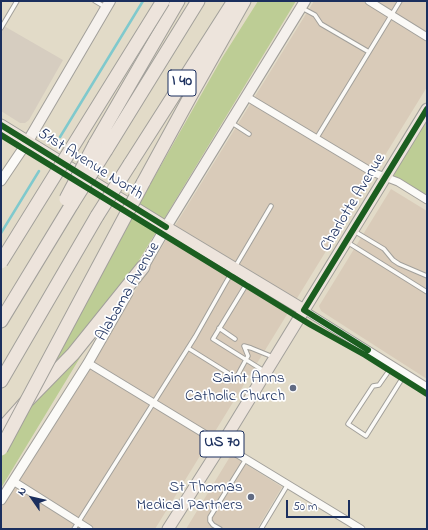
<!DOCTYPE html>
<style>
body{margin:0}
#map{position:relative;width:428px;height:530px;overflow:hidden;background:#e2dbc8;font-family:"Indie Flower",sans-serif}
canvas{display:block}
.frame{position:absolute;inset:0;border:2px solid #1b2f5e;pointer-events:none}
.north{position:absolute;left:12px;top:478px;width:40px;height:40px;-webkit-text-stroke:3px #fff;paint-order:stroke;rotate:304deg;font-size:11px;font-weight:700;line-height:16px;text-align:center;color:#1b2f5e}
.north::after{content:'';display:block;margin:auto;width:14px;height:18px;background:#1b2f5e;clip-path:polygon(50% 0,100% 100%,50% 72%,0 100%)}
.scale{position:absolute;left:286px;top:500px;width:64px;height:18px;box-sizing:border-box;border:2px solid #1b2f5e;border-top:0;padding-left:5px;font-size:12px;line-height:14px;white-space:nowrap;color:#1b2f5e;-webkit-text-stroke:3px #fff;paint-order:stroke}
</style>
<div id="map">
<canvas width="428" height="530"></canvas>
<div class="frame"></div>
<div class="north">N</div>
<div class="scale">50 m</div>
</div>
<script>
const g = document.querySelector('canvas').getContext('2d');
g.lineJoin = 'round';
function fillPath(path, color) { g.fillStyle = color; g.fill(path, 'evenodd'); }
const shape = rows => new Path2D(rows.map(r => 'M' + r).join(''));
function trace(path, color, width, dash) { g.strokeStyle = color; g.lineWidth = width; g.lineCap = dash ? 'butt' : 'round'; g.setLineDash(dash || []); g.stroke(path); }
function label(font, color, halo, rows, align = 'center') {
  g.font = font + ' "Indie Flower",sans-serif'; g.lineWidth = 3.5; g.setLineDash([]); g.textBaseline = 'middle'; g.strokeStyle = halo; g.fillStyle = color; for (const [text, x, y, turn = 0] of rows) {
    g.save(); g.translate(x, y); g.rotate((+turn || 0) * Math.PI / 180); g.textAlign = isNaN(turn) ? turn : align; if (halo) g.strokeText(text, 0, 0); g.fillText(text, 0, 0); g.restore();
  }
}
const built = shape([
 [314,1,427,1,427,87,155,529,1,529,1,507],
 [391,189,427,211,427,379,321,311,319,306],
 [231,455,282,487,257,529,186,529]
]);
const industrial = shape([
 [4,26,63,60,29,120,25,123,20,123,1,111,1,32]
]);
const green = shape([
 [258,1,296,1,1,488,1,447,222,58],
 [427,109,427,200,385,177]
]);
const stream = shape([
 [60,137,143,1],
 [1,233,39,171]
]);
const service = shape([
 [95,1,105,7],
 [302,8,315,15,321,24,369,52],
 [1,28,17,1],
 [232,123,249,134],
 [316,139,400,1],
 [354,231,384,249,393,260,399,264,427,276],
 [347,242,427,292],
 [249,280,213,339,264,371],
 [219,328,235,339],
 [244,346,251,348,273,357],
 [188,348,236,378,248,356,244,346],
 [393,365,379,385,373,386,348,424,366,436,405,374],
 [74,529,195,337,225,284,271,206],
 [220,529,213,525,210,521,210,517,246,459],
 [261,529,288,484]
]);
const minor = shape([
 [369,1,427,37],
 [247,97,372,172,398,182,427,200],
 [304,310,427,387],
 [88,363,361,529],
 [13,481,89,529]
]);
const tertiary = shape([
 [1,181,28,141],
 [1,500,88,363,128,293]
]);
const secondary = shape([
 [28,141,110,1],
 [143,267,166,227,305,1]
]);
const primary = shape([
 [1,125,166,227,304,310],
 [168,529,222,444,427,109]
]);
const motorway = shape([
 [95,144,178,1],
 [106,150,198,1],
 [130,164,234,1],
 [143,183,191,95,244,1],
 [1,321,72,204],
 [1,381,97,216],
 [1,430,25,403,73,354,143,267]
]);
const motorwayBridge = shape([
 [66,199,95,144],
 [72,204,106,150],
 [97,216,130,164],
 [1,262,163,1],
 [1,449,143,183]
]);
const cycleway = shape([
 [1,125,166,227],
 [1,135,311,325,365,355,427,394],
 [368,350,304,310,427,109]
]);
const markers = [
 [293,388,4,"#616b83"],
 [251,497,4,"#616b83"]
];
const shields = [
 [182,83,28],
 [222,444,44]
];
const shieldNames = [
 ["I 40",182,83],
 ["US 70",222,444]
];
const streetNames = [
 ["51st Avenue North",90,165,32],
 ["Charlotte Avenue",354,203,-59],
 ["Alabama Avenue",129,292,-60]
];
const poiNames = [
 ["Saint Anns",285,379],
 ["Catholic Church",285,397],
 ["St Thomas",243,488],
 ["Medical Partners",243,506]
];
fillPath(built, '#d9cbb9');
fillPath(industrial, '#d6cdc0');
fillPath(green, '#bdcd95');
trace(stream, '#7fc9cd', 2.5);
trace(service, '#a2a09b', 5.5);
trace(minor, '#a2a09b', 9);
trace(tertiary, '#a2a09b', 11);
trace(secondary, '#a2a09b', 12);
trace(primary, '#a2a09b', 13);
trace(motorway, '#a2a09b', 15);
trace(service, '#fbfaf7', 3.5);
trace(minor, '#fbfaf7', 7);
trace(tertiary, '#fbfaf7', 9);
trace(secondary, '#f5f1ed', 10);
trace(primary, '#ede4dc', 11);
trace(motorway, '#ede4dc', 13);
trace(motorwayBridge, '#a2a09b', 15, []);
trace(motorwayBridge, '#ede4dc', 13);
trace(cycleway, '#1b5e20', 6);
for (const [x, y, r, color] of markers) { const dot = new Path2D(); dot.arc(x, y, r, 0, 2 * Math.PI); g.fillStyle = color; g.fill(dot); trace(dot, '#fff', 1.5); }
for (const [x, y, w] of shields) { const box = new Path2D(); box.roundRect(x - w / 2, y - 13, w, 26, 3); g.fillStyle = '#fff'; g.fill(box); trace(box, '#1b2f5e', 1); }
label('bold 15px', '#1b2f5e', null, shieldNames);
label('16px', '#1b2f5e', '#fff', streetNames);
label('16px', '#1b2f5e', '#fff', poiNames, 'right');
</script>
